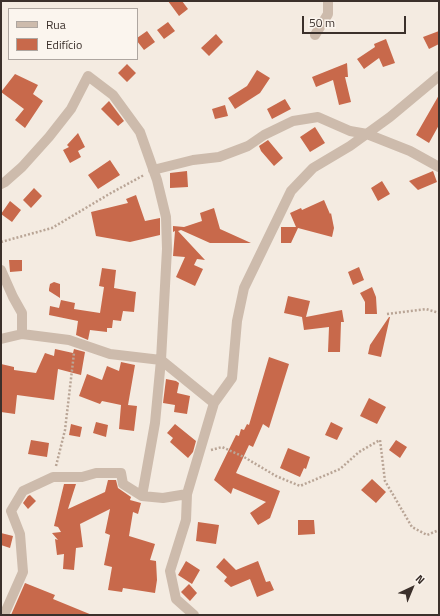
<!DOCTYPE html>
<meta charset="utf-8">
<style>
body{margin:0}
#map{position:relative;width:440px;height:616px;overflow:hidden;background:#f4ebe1;font-family:"Titillium Web",sans-serif}
canvas{display:block}
.frame{position:absolute;inset:0;border:2px solid #3b302b;pointer-events:none}
.legend{position:absolute;left:8px;top:8px;width:130px;height:52px;box-sizing:border-box;background:#fbf5ee;border:1px solid #aea6a0;margin:0;padding:5px 7px;list-style:none;font-size:12px;color:#3b302b}
.legend li{display:flex;align-items:center;gap:8px;height:20px}
.legend b{width:20px;border:1px solid #aea6a0}
.north{position:absolute;left:392px;top:568px;width:40px;height:40px;-webkit-text-stroke:3px #fbf5ee;paint-order:stroke;rotate:44deg;font-size:11px;font-weight:700;line-height:16px;text-align:center;color:#3b302b}
.north::after{content:'';display:block;margin:auto;width:14px;height:18px;background:#3b302b;clip-path:polygon(50% 0,100% 100%,50% 72%,0 100%)}
.scale{position:absolute;left:302px;top:16px;width:104px;height:18px;box-sizing:border-box;border:2px solid #3b302b;border-top:0;padding-left:5px;font-size:12px;line-height:14px;white-space:nowrap;color:#3b302b;-webkit-text-stroke:3px #fbf5ee;paint-order:stroke}
</style>
<div id="map">
<canvas width="440" height="616"></canvas>
<div class="frame"></div>
<ul class="legend">
<li><b style="height:5px;background:#cdbbac"></b>Rua</li>
<li><b style="height:11px;background:#c8694b"></b>Edifício</li>
</ul>
<div class="north">N</div>
<div class="scale">50 m</div>
</div>
<script>
const g = document.querySelector('canvas').getContext('2d');
g.lineJoin = 'round';
function fillPath(path, color) { g.fillStyle = color; g.fill(path, 'evenodd'); }
const shape = rows => new Path2D(rows.map(r => 'M' + r).join(''));
function trace(path, color, width, dash) { g.strokeStyle = color; g.lineWidth = width; g.lineCap = dash ? 'butt' : 'round'; g.setLineDash(dash || []); g.stroke(path); }
const building = shape([
 [168,1,182,1,188,9,179,16],
 [168,22,175,31,164,39,157,30],
 [147,31,155,42,144,50,137,41,137,38],
 [439,31,439,44,429,49,423,37],
 [216,34,223,42,209,56,201,48],
 [386,39,395,63,383,67,379,58,364,69,357,59,375,47,374,44],
 [347,63,348,77,345,77,351,102,339,105,333,80,316,87,312,77],
 [127,64,136,73,127,82,118,73],
 [257,70,270,78,260,93,235,109,228,98,247,86],
 [15,74,38,85,33,94,43,101,25,128,15,120,24,109,1,92],
 [439,95,439,125,429,143,416,135],
 [285,99,291,109,272,119,267,109],
 [109,101,124,121,118,126,101,109],
 [225,105,228,116,215,119,212,109],
 [315,127,325,143,310,152,300,137],
 [78,133,85,147,78,151,81,157,70,163,63,150,69,147,67,145],
 [268,140,283,158,274,166,261,151,259,146],
 [110,160,120,175,98,189,88,175],
 [187,171,188,187,170,188,170,173],
 [433,171,437,182,418,190,409,181],
 [382,181,390,194,378,201,371,188],
 [34,188,42,196,31,208,23,200],
 [136,195,145,221,160,218,160,235,130,242,96,236,91,212,128,203,126,199],
 [324,200,330,214,331,213,334,228,332,237,298,228,291,243,281,243,281,227,296,227,290,213,301,208,302,210],
 [10,201,21,210,12,222,1,214],
 [214,208,220,229,251,243,210,243,181,230,178,231,205,260,197,259,194,265,203,269,195,286,176,277,185,257,173,256,175,231,173,232,173,226,184,227,202,221,200,213],
 [9,260,22,260,22,271,10,272],
 [359,267,364,280,353,285,348,272],
 [102,268,116,270,114,288,136,292,134,312,123,311,121,321,113,320,112,328,107,328,107,332,90,330,88,340,76,335,78,321,49,315,50,306,59,308,61,300,75,303,74,309,100,313,104,287,99,286],
 [54,282,60,284,60,298,49,291,49,289,50,284],
 [372,287,376,297,377,314,365,314,365,302,360,293],
 [288,296,310,301,306,317,342,310,344,322,341,322,340,352,328,352,329,327,304,330,302,317,284,313],
 [389,317,390,317,381,357,368,354,370,345],
 [55,349,73,353,74,349,85,352,81,375,58,369,54,400,17,395,15,414,1,412,1,364,14,367,14,370,36,373,45,353,54,356],
 [269,357,289,364,269,428,263,424,253,447,249,445,236,473,280,491,270,518,258,525,250,513,266,502,233,488,231,494,214,480,236,435,239,436,241,429,244,430,247,424,249,425],
 [121,362,135,365,128,405,137,406,134,431,119,429,121,405,102,401,100,404,79,396,87,374,102,380,107,366,119,371],
 [166,379,176,381,179,383,177,393,190,396,187,414,174,412,175,405,163,403],
 [369,398,386,407,377,424,360,416],
 [96,422,108,425,106,437,93,433],
 [331,422,343,428,337,440,325,435],
 [71,424,82,427,80,437,69,435],
 [175,424,196,441,193,452,188,458,170,442,173,438,167,433],
 [31,440,49,443,47,457,28,454],
 [396,440,407,447,400,458,389,450],
 [288,448,310,457,306,469,304,468,300,477,280,468],
 [372,479,386,492,376,503,361,490],
 [108,480,116,480,118,488,131,497,130,500,141,503,138,514,133,512,129,536,155,544,150,560,156,561,157,580,155,593,123,588,122,592,108,590,112,567,104,565,110,535,105,533,110,509,80,524,83,547,76,548,74,570,63,569,64,554,57,555,55,539,58,540,52,533,61,532,58,527,54,526,64,484,76,484,68,509,105,492],
 [30,495,36,501,28,509,23,503,28,496],
 [298,520,314,520,315,534,298,535],
 [198,522,219,525,216,544,196,541],
 [1,533,13,536,10,548,1,545],
 [224,558,236,570,258,561,266,582,270,581,274,590,257,597,250,579,231,587,224,581,227,577,216,567],
 [186,561,200,570,192,584,178,575],
 [25,583,55,595,53,599,92,615,11,615],
 [189,584,197,593,190,601,181,592]
]);
const path = shape([
 [1,242,52,228,111,193,144,175],
 [387,314,426,309,439,313],
 [211,450,222,447,244,457,276,476,300,486,340,469,359,452,380,440,385,481,412,527,427,535,439,530],
 [56,466,65,430,74,353]
]);
const minor = shape([
 [315,35,328,14,328,1],
 [153,170,193,160,219,157,248,146,264,135,293,121,318,117,350,131,367,134,410,151,439,167],
 [1,184,5,182,22,167,49,137,71,109,88,76,113,95,140,132,157,180,166,217,167,249,161,360,214,403,232,378,237,321,244,288,291,191,313,168,350,146,390,117,439,76],
 [1,270,13,297,22,313,22,334],
 [1,339,22,334,69,340,110,354,161,360,155,423,142,496,123,484,121,473,96,473,82,477,53,477,23,491,11,511,20,534,23,572,4,615],
 [187,494,214,403],
 [142,496,163,498,187,494,186,520,170,571,176,599,194,615]
]);
fillPath(building, '#c8694b');
trace(path, '#b9a596', 2.5, [2, 2]);
trace(minor, '#cdbbac', 10);
</script>
